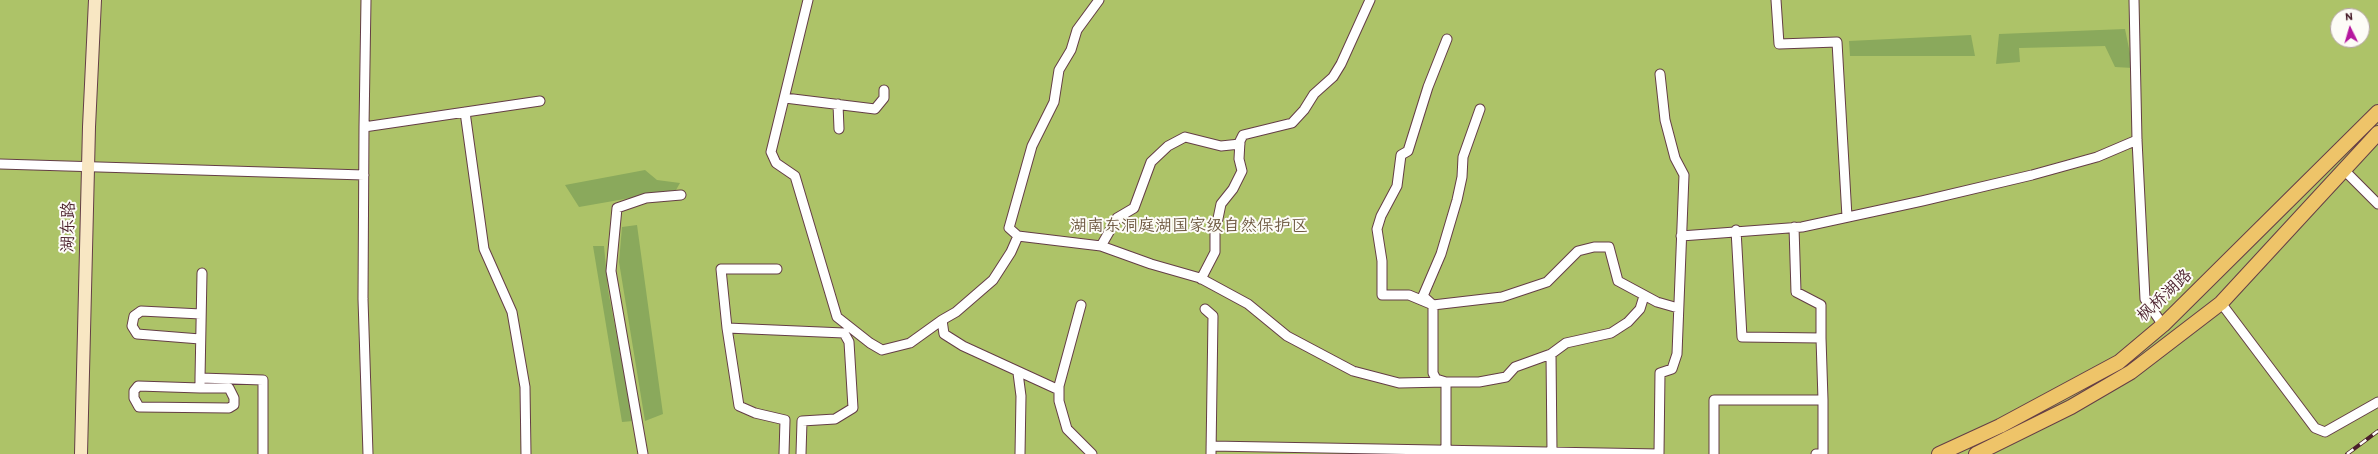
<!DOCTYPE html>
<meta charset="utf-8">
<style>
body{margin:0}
#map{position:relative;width:2378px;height:454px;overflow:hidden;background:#f7eedd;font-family:Itim,sans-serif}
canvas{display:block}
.north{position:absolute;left:2330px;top:8px;width:40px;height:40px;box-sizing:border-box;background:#fdfcf7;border:1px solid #b5a4a5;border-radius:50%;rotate:355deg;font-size:11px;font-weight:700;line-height:16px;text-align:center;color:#4a1f2b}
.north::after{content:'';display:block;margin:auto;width:14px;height:18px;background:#b5179e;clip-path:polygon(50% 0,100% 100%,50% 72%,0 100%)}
</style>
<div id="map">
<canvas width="2378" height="454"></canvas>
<div class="north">N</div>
</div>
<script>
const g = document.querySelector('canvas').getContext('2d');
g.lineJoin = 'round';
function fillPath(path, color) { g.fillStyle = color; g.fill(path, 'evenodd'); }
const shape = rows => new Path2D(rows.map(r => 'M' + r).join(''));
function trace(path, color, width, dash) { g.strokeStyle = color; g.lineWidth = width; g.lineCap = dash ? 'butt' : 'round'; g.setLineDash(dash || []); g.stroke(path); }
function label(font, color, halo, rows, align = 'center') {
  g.font = font + ' Itim,"LXGW WenKai TC",sans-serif'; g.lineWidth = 4; g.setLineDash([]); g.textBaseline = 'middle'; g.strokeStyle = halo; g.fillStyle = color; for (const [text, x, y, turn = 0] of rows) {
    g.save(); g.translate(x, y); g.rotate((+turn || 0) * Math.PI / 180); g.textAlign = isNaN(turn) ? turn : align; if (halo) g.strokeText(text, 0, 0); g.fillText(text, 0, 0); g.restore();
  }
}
const green = shape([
 [0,0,2378,0,2378,454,0,454],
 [2338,16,2362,16,2362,40,2338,40]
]);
const forest = shape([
 [2125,29,2133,68,2115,67,2105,46,2019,48,2020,62,1996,64,1999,34],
 [1971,35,1975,56,1850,56,1849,41],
 [645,170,657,180,680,183,676,190,579,207,565,185],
 [637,225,663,414,645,421,619,262,622,227],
 [593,246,604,246,608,290,633,421,622,422]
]);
const street = shape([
 [808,0,771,152,776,163,795,176,837,317,870,343,882,350,910,343,942,320],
 [1776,0,1779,44,1837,42,1847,217],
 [2134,0,2137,140,2145,299,2163,325],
 [1447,39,1428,87,1408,151,1401,155,1397,186,1381,216,1377,229,1382,261,1382,295,1409,295,1433,305,1502,297,1547,282,1578,251,1594,247,1609,247,1618,281,1657,302,1678,308],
 [785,98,875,109,884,98,884,90],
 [838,104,839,129],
 [1480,109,1463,157,1462,177,1457,200,1441,254,1423,296,1433,305,1433,373,1436,379,1446,382,1479,382,1506,377,1515,367,1551,354],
 [465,112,484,249,512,312,525,387,526,454],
 [364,127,366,0],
 [0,164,364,175],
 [2343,169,2378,204],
 [1736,230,1742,337,1821,338,1821,305,1796,292,1794,227],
 [1018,236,1101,246,1151,264,1200,278,1248,304,1287,336,1353,371,1399,383,1446,382,1446,454],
 [1681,236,1802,227,1922,201,2032,175,2097,157,2137,140],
 [1101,246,1117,218,1134,208,1151,162,1168,146,1185,137,1221,146,1240,144],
 [202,273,200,378,263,380,263,454],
 [1201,279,1215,252,1215,233,1221,204,1233,189,1242,171,1239,159,1240,141,1243,135,1292,123,1304,110,1314,94,1333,77,1341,64,1370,0],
 [2221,303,2315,428,2325,432,2378,402],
 [1081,305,1059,386,1059,401,1067,429,1092,454],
 [1205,309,1213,316,1211,454],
 [727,328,721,269,777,269],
 [200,339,137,334,132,326,134,316,141,311,201,314],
 [1018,373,1021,396,1020,454],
 [200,388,229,388,234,398,234,405,229,408,139,407,134,398,134,391,138,386,200,388,200,378],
 [1059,390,963,346,944,334,942,320,956,312,993,280,1011,252,1018,236,1009,228,1032,146,1054,102,1059,70,1071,50,1077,30,1099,0],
 [1211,446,1659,454],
 [1552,451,1551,354,1566,343,1611,333,1628,322,1640,309,1644,296],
 [1659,453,1660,373,1672,369,1677,354,1684,175,1675,158,1665,120,1660,74],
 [368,454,363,299,364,127,540,101],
 [643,454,611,271,617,208,646,198,681,195],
 [784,454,785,420,755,413,739,406,727,328,844,333,849,342,853,408,835,419,802,421,801,454],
 [1714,454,1714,400,1823,400,1821,338],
 [1816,454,1823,453,1823,400]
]);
const secondary = shape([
 [81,454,89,127,95,0]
]);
const primary = shape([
 [1939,454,2000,426,2119,362,2163,325,2378,112],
 [1976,454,2071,407,2131,372,2221,303,2378,133]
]);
const rail = shape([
 [2347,454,2378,431]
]);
const streetNames = [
 ["湖东路",69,227,-89],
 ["枫桥湖路",2165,296,-43]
];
const parkNames = [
 ["湖南东洞庭湖国家级自然保护区",1189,227]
];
fillPath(green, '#adc368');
fillPath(forest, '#8aa95c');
trace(street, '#643e46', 11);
trace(secondary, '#643e46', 14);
trace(primary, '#643e46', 16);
trace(street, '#fff', 9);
trace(secondary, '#f8e7c3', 12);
trace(primary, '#eec469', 14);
trace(rail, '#4a1f2b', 4);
trace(rail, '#fdfcf7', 2.5, [8]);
label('17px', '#4a1f2b', '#fdfcf7', streetNames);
label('17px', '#6d5840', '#fdfcf7', parkNames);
</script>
